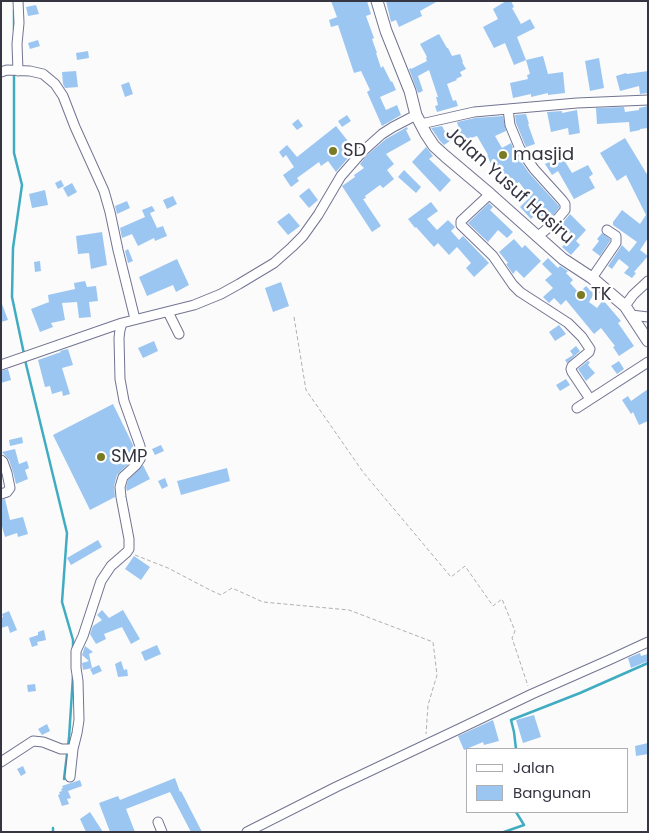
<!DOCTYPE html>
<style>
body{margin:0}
#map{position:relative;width:649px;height:833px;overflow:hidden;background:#fbfbfb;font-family:Poppins,sans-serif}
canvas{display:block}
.frame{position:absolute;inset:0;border:2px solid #353642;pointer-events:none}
.legend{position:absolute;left:466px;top:748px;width:162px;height:65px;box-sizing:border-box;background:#fff;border:1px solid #aeafb3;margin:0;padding:6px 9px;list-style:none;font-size:15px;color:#353642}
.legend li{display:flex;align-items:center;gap:10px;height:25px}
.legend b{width:25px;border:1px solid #aeafb3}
</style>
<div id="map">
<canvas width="649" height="833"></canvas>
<div class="frame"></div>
<ul class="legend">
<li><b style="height:6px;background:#fff"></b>Jalan</li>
<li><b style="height:14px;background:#9bc6f1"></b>Bangunan</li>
</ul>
</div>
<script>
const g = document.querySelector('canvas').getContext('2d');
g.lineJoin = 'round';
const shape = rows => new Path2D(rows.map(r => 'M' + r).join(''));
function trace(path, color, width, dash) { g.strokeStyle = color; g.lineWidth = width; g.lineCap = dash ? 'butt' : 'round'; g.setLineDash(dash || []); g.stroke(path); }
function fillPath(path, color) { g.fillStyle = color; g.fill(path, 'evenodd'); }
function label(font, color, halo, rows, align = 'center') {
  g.font = font + ' Poppins,sans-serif'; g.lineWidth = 5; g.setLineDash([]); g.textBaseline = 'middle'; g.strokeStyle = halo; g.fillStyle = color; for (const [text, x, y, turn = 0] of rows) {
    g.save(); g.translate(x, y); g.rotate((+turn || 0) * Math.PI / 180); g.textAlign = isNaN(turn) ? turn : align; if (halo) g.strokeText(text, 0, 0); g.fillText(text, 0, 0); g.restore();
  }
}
const stream = shape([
 [14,10,14,30],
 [14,73,14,153,22,185,13,248,12,297,24,354],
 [25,360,67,533,62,602,73,640,73,650],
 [516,749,514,732,511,720,580,693,648,663],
 [64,779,69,738,73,676],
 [53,832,53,828],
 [504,832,524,825,516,812]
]);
const building = shape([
 [331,1,367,1,371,14,366,16,374,38,372,39,377,53,376,53,381,68,383,66,391,82,392,81,396,90,380,97,386,110,397,105,401,115,382,126,367,92,370,90,361,71,354,73,338,25,331,27,329,20,337,17],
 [386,1,438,1,420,11,422,16,399,27,396,20,391,22],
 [506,1,511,1,514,7,512,8,521,24,530,19,535,28,517,37,526,60,514,65,505,43,494,48,483,27,498,19,493,9],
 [36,5,39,14,28,16,26,7],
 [439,34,447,48,448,48,452,56,460,54,463,62,462,62,466,69,460,72,462,76,456,79,457,80,447,84,453,101,456,100,458,106,437,112,435,106,438,105,436,97,438,97,429,70,418,76,423,91,418,93,409,69,411,68,411,69,427,61,426,58,427,57,420,44],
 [38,40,40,46,30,49,28,43],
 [88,51,89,58,77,60,76,53],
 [543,56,548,74,563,72,565,93,548,95,548,93,531,97,531,94,513,98,510,83,528,79,527,75,530,74,526,60],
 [599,58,604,88,590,91,585,61],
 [76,71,78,87,65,88,63,84,62,72],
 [648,71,648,93,640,94,639,86,620,91,616,76,626,73,627,74],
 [129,82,133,94,125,97,121,85],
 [648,106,648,128,640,129,640,130,630,132,629,122,597,124,596,108,624,107,625,112,639,110,639,108],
 [577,110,580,133,569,135,568,128,551,132,547,112,562,111,562,113],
 [526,114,529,124,528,124,535,144,526,147,516,123,515,115],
 [347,115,351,121,342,127,338,121],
 [503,116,506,131,495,136,502,148,511,143,515,153,529,173,559,206,559,208,550,219,544,223,536,214,531,219,520,207,530,197,519,182,513,186,499,166,494,169,487,156,488,155,477,136,462,141,457,122,475,118],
 [298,119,303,126,297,130,292,124],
 [336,126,355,150,336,172,328,161,321,166,319,162,297,178,299,181,291,187,283,175,294,167,286,155,283,158,279,152,287,145,297,157],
 [442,126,450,141,444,145,440,141,431,128],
 [407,127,408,129,406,130,411,140,386,154,394,164,387,170,394,179,383,188,380,185,365,196,366,198,363,199,381,226,372,232,342,186,355,177,354,175,364,168,360,164,367,155,386,139],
 [625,138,648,176,648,238,640,250,648,256,634,272,636,273,632,278,624,273,629,267,619,259,612,269,608,266,622,245,629,252,637,242,613,225,613,222,622,210,640,224,646,215,626,175,617,181,600,153],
 [426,147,433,156,429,159,451,180,440,192,412,162],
 [561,155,572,173,588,165,593,174,589,177,595,188,574,199,558,171,552,175,545,164],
 [404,170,421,187,416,193,398,177],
 [61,180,64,186,58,189,55,183],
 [72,183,77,192,68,197,63,188],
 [309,188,318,200,309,208,299,196],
 [45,190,48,205,32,208,29,194],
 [173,196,177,204,167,209,163,200],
 [127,201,130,208,117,214,115,206],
 [431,202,438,211,427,219,437,230,448,220,455,227,451,231,459,240,463,236,489,263,474,277,466,268,471,263,457,247,449,255,438,243,434,247,416,227,415,228,408,219],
 [489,203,493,207,490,210,513,232,507,238,498,230,488,242,468,223],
 [152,206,155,211,150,213,157,228,163,226,167,236,155,241,154,238,138,246,132,234,122,238,120,228,145,217,142,210],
 [289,213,300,226,288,235,277,222],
 [570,214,586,230,576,241,580,245,571,255,562,247,572,236,561,225],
 [102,232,107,265,91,269,89,253,78,254,76,236],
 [602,233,610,239,610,241,600,256,592,250,599,241,597,239],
 [514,239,522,248,525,245,541,261,524,278,516,270,513,274,506,264,508,263,499,252],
 [128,249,133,261,128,263,125,251],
 [548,258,558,268,560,266,568,271,566,273,573,280,570,283,579,293,586,286,594,294,589,302,597,308,603,300,621,321,618,323,634,346,619,356,613,347,615,346,601,328,594,334,566,300,561,305,554,298,549,303,543,297,553,288,545,280,552,274,542,264],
 [177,259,189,285,176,292,173,285,147,296,139,277],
 [40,261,41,271,35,272,34,262],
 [85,281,87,287,96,286,98,301,89,302,91,317,79,318,77,302,62,303,65,320,51,323,53,327,40,332,31,309,49,302,48,295,75,289,74,283],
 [281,282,289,306,273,312,265,288],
 [1,304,2,304,8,320,1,322],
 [559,325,566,334,555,341,549,332],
 [154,341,158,351,143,358,138,348],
 [576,346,580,351,567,363,565,360,573,355,570,351],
 [68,349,73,365,62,368,70,394,63,396,62,391,52,394,50,386,45,387,38,360,61,352,60,351],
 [588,361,590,362,588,365,595,373,586,381,578,369],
 [619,361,624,369,617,374,611,366],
 [8,369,11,380,1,383,1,371],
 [566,379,570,385,560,391,556,385],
 [648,389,648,421,639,425,633,412,631,414,622,400,628,396,631,401],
 [113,404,133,445,135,455,131,461,117,475,114,486,115,497,90,510,53,435],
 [22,437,23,443,10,446,9,440],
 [161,445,164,451,155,455,152,449],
 [15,449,19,464,27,461,29,468,25,470,28,479,16,484,13,472,9,460,2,452],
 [143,465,150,479,127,491,126,488,128,480],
 [227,468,230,481,181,495,177,481],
 [165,478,168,486,162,489,158,481],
 [5,499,10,520,23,517,28,534,18,537,17,533,5,537,1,523,1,500],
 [98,540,102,547,71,565,67,558],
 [134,556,150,567,141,580,125,569],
 [102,610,109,618,123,610,140,639,131,644,122,627,104,634,106,639,96,644,90,634,93,626,102,620,97,615],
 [9,611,17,630,10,633,8,626,1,628,1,618,3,617,2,614],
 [44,630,46,640,37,642,38,645,32,647,29,638,38,635,38,632],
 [157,645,161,654,145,661,141,652],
 [85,646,93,652,89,654,92,668,83,670,82,663,89,661,82,655],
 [640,653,641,656,648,654,648,661,631,668,628,658],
 [121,661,124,670,127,669,128,676,118,677,115,664],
 [99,665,102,671,93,675,90,669],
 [35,684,36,691,28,692,27,685],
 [534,715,541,737,523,743,516,720],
 [493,720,499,741,484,745,483,742,464,750,458,736],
 [47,724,50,731,42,735,38,729],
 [648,743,648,754,636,756,635,746],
 [23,766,26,773,21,776,17,769],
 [175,778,180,792,181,791,202,832,191,832,170,792,126,809,135,832,110,832,99,803,118,796,120,800],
 [80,780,82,786,68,791,71,798,67,799,69,804,62,806,58,795,60,794,59,792,62,791,61,789,63,788,62,786],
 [90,812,103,832,86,832,80,819]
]);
const path = shape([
 [294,317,306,390,363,472,451,577,465,566,493,606,502,599,515,631,512,638,528,686],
 [135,555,168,568,210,590,221,595,232,588,263,602,349,610,433,642,437,675,428,705,426,734]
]);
const minor = shape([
 [18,71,17,44,19,23,18,1],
 [1,72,7,70,30,71,43,74,55,84,63,96,75,127,104,191,110,212,118,250,135,319],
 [421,124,474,112,508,109],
 [490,194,461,221,461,225,493,256,513,285,520,292,568,323,582,337,590,349,589,352,572,366,571,369,572,372,590,399],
 [537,237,554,223,565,210,565,204,562,200,534,169,520,149,510,125,508,109,577,103,648,100],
 [592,278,616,243,616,236,607,230],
 [625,306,633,295,648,281],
 [168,312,179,334],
 [631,315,648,317],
 [1,365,122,323,194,305,221,294,239,284,274,263,292,247,303,236,318,215,341,176,363,151,382,134,393,127,416,115],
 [577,408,648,362],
 [1,460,3,462,7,473,10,488,7,492,1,494],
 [1,762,33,741,43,742,61,749,73,749,77,733,79,720,78,681,76,668,76,651,83,636,101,581,111,566,127,552,129,549,129,539,121,497,120,487,123,477,136,465,140,459,141,456,140,446,124,401,120,379,119,338,120,330,122,323],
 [70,777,73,749],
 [158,822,162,832],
 [247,832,336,787,461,728,532,694,609,660,648,642]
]);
const major = shape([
 [377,1,386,31,410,91,416,115,426,134,434,146,445,156,490,194,563,259,592,278,625,306,648,341]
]);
const markers = [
 [333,151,5,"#7a7c25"],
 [503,155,5,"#7a7c25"],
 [581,295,5,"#7a7c25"],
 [101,457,5,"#7a7c25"]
];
const poiNames = [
 ["SD",343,151],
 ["masjid",513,155],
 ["TK",591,295],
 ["SMP",111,457]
];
const streetNames = [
 ["Jalan Yusuf Hasiru",509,186,42]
];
trace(stream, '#40acc2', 2.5);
fillPath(building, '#9bc6f1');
trace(minor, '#727491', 11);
trace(major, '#727491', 13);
trace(path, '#afafb4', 1, [4, 2.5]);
trace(minor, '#fff', 9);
trace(major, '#fff', 11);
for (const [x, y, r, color] of markers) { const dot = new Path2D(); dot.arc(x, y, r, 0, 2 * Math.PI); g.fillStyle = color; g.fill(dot); trace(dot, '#fff', 2); }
label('18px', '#353642', '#fff', poiNames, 'left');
label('18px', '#353642', '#fff', streetNames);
</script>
